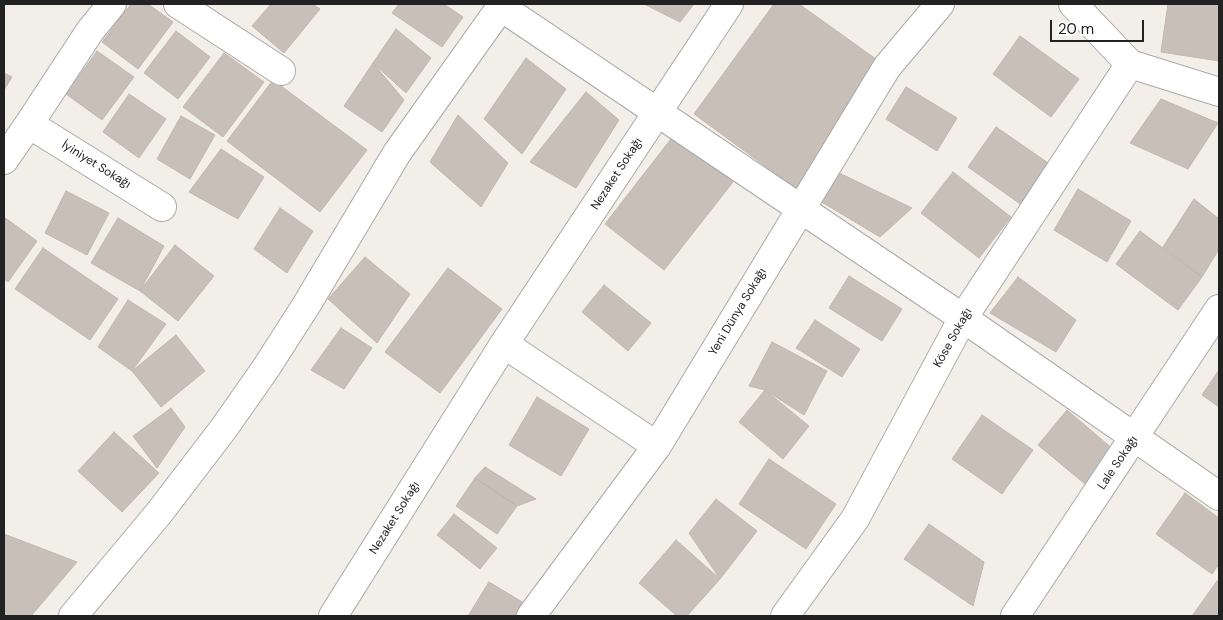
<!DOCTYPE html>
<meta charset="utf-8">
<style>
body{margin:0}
#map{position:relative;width:1223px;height:620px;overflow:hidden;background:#f2efe9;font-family:"DM Sans",sans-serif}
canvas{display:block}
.frame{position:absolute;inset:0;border:5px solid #222;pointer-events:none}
.scale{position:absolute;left:1050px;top:20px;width:94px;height:22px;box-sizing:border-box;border:2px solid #222;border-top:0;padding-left:6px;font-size:15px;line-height:18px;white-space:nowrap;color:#222;-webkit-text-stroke:4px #fff;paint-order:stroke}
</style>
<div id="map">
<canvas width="1223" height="620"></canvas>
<div class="frame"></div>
<div class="scale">20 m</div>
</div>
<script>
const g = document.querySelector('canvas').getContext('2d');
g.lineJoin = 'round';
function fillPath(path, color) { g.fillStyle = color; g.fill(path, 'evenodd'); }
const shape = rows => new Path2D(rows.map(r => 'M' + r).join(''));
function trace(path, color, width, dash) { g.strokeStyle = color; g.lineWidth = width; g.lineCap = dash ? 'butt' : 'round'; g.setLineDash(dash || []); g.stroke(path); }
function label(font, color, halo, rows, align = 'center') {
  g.font = font + ' "DM Sans",sans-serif'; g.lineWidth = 5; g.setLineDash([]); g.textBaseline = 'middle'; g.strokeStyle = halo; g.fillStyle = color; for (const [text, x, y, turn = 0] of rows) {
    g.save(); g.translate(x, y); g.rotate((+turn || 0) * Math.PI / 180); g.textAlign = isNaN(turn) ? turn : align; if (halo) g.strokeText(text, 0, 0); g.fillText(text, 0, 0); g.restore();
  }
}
const building = shape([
 [131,4,148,4,173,22,138,69,102,42,131,4],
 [271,4,313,4,320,9,284,53,252,26,271,4],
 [399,4,444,4,463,17,442,47,392,13,399,4],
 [644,4,694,4,680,22,644,4],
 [774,4,799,4,887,67,798,190,694,114,774,4],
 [1168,4,1219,4,1219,61,1161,52,1168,4],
 [396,29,431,58,406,93,373,63,396,29],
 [176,31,210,57,178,99,144,73,176,31],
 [1020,36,1079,79,1051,117,993,74,1020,36],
 [97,51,134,77,102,120,66,94,97,51],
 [224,53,264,82,223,137,183,107,224,53],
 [526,58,566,89,522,154,484,119,526,58],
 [373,63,404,100,382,132,344,106,373,63],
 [4,73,12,77,4,90,4,73],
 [273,80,367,150,320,212,227,141,273,80],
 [906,87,957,118,937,151,886,119,906,87],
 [586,92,619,120,576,188,530,162,586,92],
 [129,94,166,119,139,158,103,132,129,94],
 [1161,99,1218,123,1188,169,1130,143,1161,99],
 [458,115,508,163,481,207,430,162,458,115],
 [181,116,215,135,190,179,157,159,181,116],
 [996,127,1054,167,1026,208,968,167,996,127],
 [674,135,733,182,664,270,605,224,674,135],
 [221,149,264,177,238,219,189,192,221,149],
 [835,171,912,208,880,237,820,201,835,171],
 [953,172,1011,217,979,258,921,213,953,172],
 [1078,189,1131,221,1107,262,1054,230,1078,189],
 [66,191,109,213,87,255,45,233,66,191],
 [1194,199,1219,219,1219,249,1202,277,1163,247,1194,199],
 [280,208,313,231,287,273,254,249,280,208],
 [4,217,37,241,8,282,4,279,4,217],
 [118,218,164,246,140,291,91,263,118,218],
 [1140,231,1202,277,1178,310,1116,264,1140,231],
 [175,245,214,276,178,321,140,291,175,245],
 [43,248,118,299,90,340,15,289,43,248],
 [365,257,410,294,377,343,328,299,365,257],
 [448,268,502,309,440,393,385,352,448,268],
 [849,276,902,309,882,341,829,308,849,276],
 [1018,277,1076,320,1056,352,990,313,1018,277],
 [604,285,651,323,628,351,582,312,604,285],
 [128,300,166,324,132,371,98,347,128,300],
 [815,320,860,349,842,377,796,348,815,320],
 [341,328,372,348,344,389,311,370,341,328],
 [176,335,205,371,161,407,132,371,176,335],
 [772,342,827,371,804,415,765,390,749,386,772,342],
 [1219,370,1219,407,1202,395,1219,370],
 [765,390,809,426,783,459,739,422,765,390],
 [537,397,589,429,561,476,509,445,537,397],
 [171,408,185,427,157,468,133,436,171,408],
 [1067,410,1114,450,1085,484,1038,445,1067,410],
 [982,415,1033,450,1002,494,952,459,982,415],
 [114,432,159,473,122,512,78,471,114,432],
 [769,459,836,504,806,549,739,504,769,459],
 [485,467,536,499,517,506,475,478,485,467],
 [475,478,517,506,497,534,456,506,475,478],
 [1185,493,1219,518,1219,564,1212,574,1156,534,1185,493],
 [716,499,757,531,720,579,689,533,716,499],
 [454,514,497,548,480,569,437,535,454,514],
 [929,524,984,562,973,606,904,559,929,524],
 [4,534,77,562,31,616,4,616,4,534],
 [676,540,720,579,687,616,677,616,639,583,676,540],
 [1217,581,1219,583,1219,616,1192,616,1217,581],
 [489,582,524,603,516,616,468,616,489,582]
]);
const minor = shape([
 [178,4,281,71],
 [1073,4,1130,64,1219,92],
 [501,7,963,318,1219,496],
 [29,124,162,207],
 [4,160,29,124,90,31,112,4],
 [504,344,657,446],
 [73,616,159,513,224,428,266,368,307,304,397,153,503,4],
 [333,616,504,344,729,4],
 [531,616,657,446,887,67,940,4],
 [785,616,855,519,963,318,1130,64],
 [1015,616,1219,309]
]);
const streetNames = [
 ["İyiniyet Sokağı",96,165,32],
 ["Nezaket Sokağı",617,174,-57],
 ["Yeni Dünya Sokağı",738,312,-59],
 ["Köse Sokağı",953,338,-61],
 ["Lale Sokağı",1118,463,-56],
 ["Nezaket Sokağı",395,518,-58]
];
fillPath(building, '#c7bfb8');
trace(building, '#c4b6ab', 1);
trace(minor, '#a9a9a9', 30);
trace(minor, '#fff', 28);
label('12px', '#222', '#fff', streetNames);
</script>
